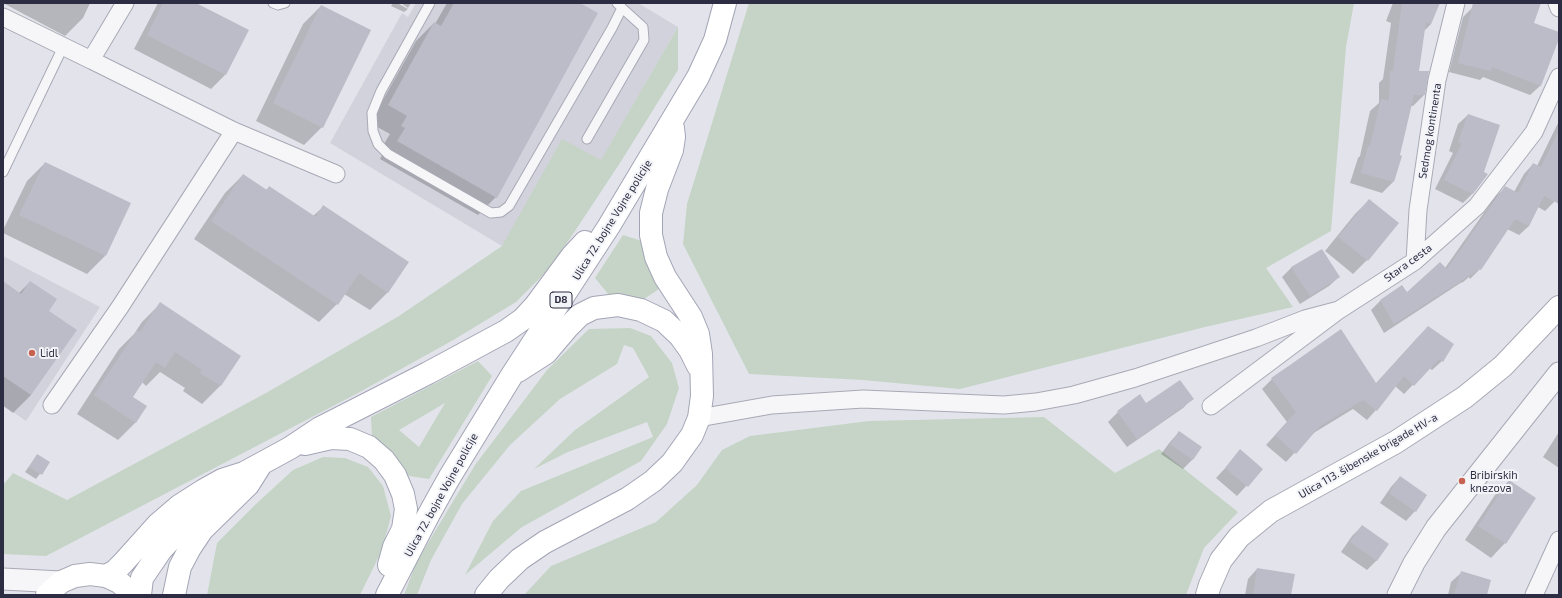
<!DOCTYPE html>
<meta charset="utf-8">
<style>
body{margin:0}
#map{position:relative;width:1562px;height:598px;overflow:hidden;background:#e3e4eb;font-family:"Exo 2",sans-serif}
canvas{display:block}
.frame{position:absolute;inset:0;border:4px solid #2c2d42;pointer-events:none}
</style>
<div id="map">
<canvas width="1562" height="598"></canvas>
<div class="frame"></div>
</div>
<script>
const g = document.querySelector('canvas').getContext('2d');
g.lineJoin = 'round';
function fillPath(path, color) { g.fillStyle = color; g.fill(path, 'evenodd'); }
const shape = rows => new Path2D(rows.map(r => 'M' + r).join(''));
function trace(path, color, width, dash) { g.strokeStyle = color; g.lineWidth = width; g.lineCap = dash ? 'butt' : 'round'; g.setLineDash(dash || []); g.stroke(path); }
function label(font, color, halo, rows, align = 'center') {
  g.font = font + ' "Exo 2",sans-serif'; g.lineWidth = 4; g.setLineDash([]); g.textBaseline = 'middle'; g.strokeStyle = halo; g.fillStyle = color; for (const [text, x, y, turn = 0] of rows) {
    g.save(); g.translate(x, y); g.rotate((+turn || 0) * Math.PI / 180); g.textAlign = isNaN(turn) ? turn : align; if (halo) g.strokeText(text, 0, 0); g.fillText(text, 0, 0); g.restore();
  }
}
const built = shape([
 [416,3,638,3,678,27,601,161,502,246,330,143,402,13,408,17],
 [3,256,100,307,26,421,3,405]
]);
const green = shape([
 [749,3,1354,3,1346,47,1331,231,1266,268,1293,307,1205,327,960,389,863,380,749,374,683,244,687,204],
 [678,27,678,70,620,163,565,246,545,273,516,302,455,339,358,393,46,556,3,554,3,485,13,473,67,500,266,393,399,316,502,246,562,139,601,160],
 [623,235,645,242,662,287,644,299,624,295,609,295,595,278],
 [630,328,651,336,672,363,679,388,667,424,641,461,522,527,465,575,493,521,521,491,653,437,647,422,568,452,534,469,575,430,649,377,633,348,624,345,617,364,560,399,510,445,462,504,431,560,417,595,404,595,416,563,475,465,547,370,589,329],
 [478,361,492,376,429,479,409,476,394,455,372,438,371,417],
 [445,403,419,447,399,430],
 [1044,417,1115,473,1159,449,1238,512,1204,548,1186,595,524,595,551,566,656,522,697,485,722,450,750,436,869,421],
 [323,457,345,458,368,467,383,486,391,516,382,550,360,595,207,595,217,543,256,504,293,470]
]);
const shadow = shape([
 [3,3,90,3,83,18,65,36],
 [158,3,194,3,225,75,211,89,134,49],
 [393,3,397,3,408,9,404,12,391,6],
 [401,3,411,3,408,8],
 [447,3,578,3,596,14,496,197,478,215,380,159,387,146,384,144,390,134,370,123,416,41,434,23,435,24],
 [1393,3,1439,3,1431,24,1424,31,1418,72,1424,95,1413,106,1410,106,1398,156,1401,157,1393,182,1382,193,1350,183,1358,158,1360,156,1370,111,1379,103,1379,83,1383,79,1391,23,1386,21],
 [1490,3,1540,3,1532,23,1559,34,1540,86,1530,95,1483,77,1480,80,1449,72,1463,17,1473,7],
 [321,6,322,127,304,145,256,121,303,24],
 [1468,115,1483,173,1487,175,1472,194,1463,203,1435,189,1453,153,1449,151,1458,124],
 [1559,121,1559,192,1555,201,1545,211,1538,207,1529,226,1519,235,1507,229,1480,269,1470,279,1469,277,1462,283,1462,282,1384,333,1371,310,1380,301,1402,287,1407,294,1445,268,1495,197,1505,188,1514,192,1524,174,1533,164,1537,166],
 [45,163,105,256,87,274,3,233,3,230,27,181],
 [243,175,266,190,269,187,313,216,323,207,388,292,370,310,344,294,337,304,319,322,194,239,225,193],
 [1369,200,1367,260,1353,274,1325,251,1355,214],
 [1322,250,1339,277,1329,286,1300,304,1282,277,1291,268],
 [3,282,19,293,30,282,48,311,31,395,13,413,3,406],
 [160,304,240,356,220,386,202,404,183,391,185,388,160,372,146,386,142,382,132,397,136,422,118,440,77,414,119,349,134,334,142,322],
 [1418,337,1442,361,1432,370,1429,368,1404,394,1395,386,1376,410,1367,420,1353,409,1312,434,1286,462,1266,445,1287,422,1262,389,1272,379,1376,384],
 [1140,396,1146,404,1193,398,1183,408,1127,447,1108,422,1118,412],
 [1179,432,1200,447,1192,460,1183,469,1161,454,1170,442],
 [1559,432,1559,468,1543,457],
 [1241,451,1262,469,1237,496,1216,478],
 [37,455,49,462,36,479,25,472],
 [1400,477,1426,495,1415,511,1406,521,1380,503,1391,487],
 [1509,481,1535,499,1505,543,1491,558,1465,540,1495,495],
 [1362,526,1377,560,1367,570,1341,552,1352,536],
 [1257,569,1290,595,1245,595,1248,579],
 [1461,573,1486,595,1448,595,1451,582]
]);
const building = shape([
 [163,3,196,3,249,30,226,75,147,35],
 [454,3,580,3,598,13,497,198,397,141,405,128,401,126,407,116,388,105,434,22,441,26],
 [1402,3,1440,3,1431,24,1426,22,1419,71,1429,71,1425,95,1414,95,1400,155,1402,156,1394,182,1361,173,1368,146,1370,146,1381,99,1389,101,1390,71,1393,71],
 [1473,3,1541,3,1534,23,1559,32,1559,39,1541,86,1492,67,1491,71,1458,63],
 [321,5,371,30,323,128,273,103],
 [1468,114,1500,125,1484,172,1488,174,1473,194,1444,180,1462,143,1458,142],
 [1559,130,1559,204,1544,196,1529,226,1515,219,1481,270,1479,269,1472,275,1472,274,1394,324,1380,300,1402,285,1407,292,1440,262,1447,269,1505,186,1518,193,1533,163,1541,167],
 [45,162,131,203,106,256,19,215],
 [243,174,267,190,269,186,316,217,323,205,409,262,388,293,359,273,338,305,211,221],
 [1369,199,1399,223,1368,261,1338,237],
 [1322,249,1340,277,1310,296,1291,267],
 [3,281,21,294,30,281,57,299,49,311,77,330,31,395,3,376],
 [160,302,241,356,221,386,200,373,202,370,175,352,165,368,156,362,133,397,147,406,136,423,94,395,137,330,140,332],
 [1428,326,1454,344,1443,362,1439,359,1414,386,1404,376,1377,411,1363,400,1320,426,1296,454,1275,435,1296,412,1271,378,1290,365,1341,329,1376,383],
 [1180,380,1194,399,1137,439,1117,411,1140,394,1146,403],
 [1179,431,1202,447,1193,460,1170,444],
 [1240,449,1263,469,1248,487,1225,468],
 [37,454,50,462,42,475,29,467],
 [1400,476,1427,495,1416,512,1389,493],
 [1509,480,1536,498,1506,544,1478,526],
 [1362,525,1389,544,1377,561,1350,542],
 [1257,568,1295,574,1291,595,1253,595],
 [1461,571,1491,580,1487,595,1454,595]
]);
const service = shape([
 [273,3,278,5,285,3],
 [430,3,381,91,372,113,373,131,378,144,388,154,491,213,501,212,509,206,612,28,622,8,617,3],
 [587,139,644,40,643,27,622,8],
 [3,172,63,47]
]);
const minor = shape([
 [1557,3,1559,8],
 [3,17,91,60,125,3],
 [91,60,234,131,336,174],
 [1415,261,1418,210,1437,80,1456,3],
 [52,405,120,307,234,131],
 [1211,406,1339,310,1415,261,1477,206,1534,132,1559,77],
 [699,418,772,405,863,399,1004,405,1036,402,1074,395,1135,378,1256,338,1305,319,1339,310],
 [1534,595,1559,540]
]);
const tertiary = shape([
 [3,579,61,582],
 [1398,595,1414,563,1436,528,1559,373]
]);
const secondary = shape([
 [47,595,61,582,75,576,90,574,106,576,119,582,134,595],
 [1207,595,1210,585,1221,560,1239,537,1271,511,1396,442,1465,397,1503,366,1559,307]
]);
const primary = shape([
 [518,371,546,353,568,327,580,315,594,308,618,305,641,310,664,321,680,336,690,350,698,366],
 [305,444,331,438,350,439,369,447,384,460,395,475,403,494,406,509,403,529,394,547,389,565],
 [106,576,115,571,123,563,158,524,179,506,204,490,222,480,244,473,290,448,320,428,428,373,506,331,523,319,535,306,572,256,585,242],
 [140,595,142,578,161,550,187,522,224,491],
 [174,595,180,567,190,548,202,530,248,485,260,466],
 [387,595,429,514,449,478,512,375,609,226,698,77,715,40,725,3],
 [486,595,499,579,520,559,545,542,627,499,653,481,672,463,692,435,699,418,702,396,701,354,698,334,691,317,665,277,656,257,651,235,651,213,657,189,672,150,674,137,673,128]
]);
const markers = [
 [32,353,4,"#c76251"],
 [1462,481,4,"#c76251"]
];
const shields = [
 [561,300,22]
];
const shieldNames = [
 ["D8",561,300]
];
const streetNames = [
 ["Sedmog kontinenta",1430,131,-81],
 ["Ulica 72. bojne Vojne policije",612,220,-58],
 ["Stara cesta",1408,263,-36],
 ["Ulica 113. šibenske brigade HV-a",1368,456,-30],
 ["Ulica 72. bojne Vojne policije",441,495,-61]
];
const poiNames = [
 ["Lidl",40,353],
 ["Bribirskih",1470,475],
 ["knezova",1470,488]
];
fillPath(built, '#d2d2dc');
fillPath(green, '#c5d4c6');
fillPath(shadow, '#0003');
fillPath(building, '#bbbcc7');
trace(service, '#a8a9b5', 11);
trace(minor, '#a8a9b5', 19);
trace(tertiary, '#a8a9b5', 23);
trace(secondary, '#a8a9b5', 24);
trace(primary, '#a3a5b6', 24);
trace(service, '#f6f6f9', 9);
trace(minor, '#f6f6f9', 17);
trace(tertiary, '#f6f6f9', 21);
trace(secondary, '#fff', 22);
trace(primary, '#fff', 22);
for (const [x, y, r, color] of markers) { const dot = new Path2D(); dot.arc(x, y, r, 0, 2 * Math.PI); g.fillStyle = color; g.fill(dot); trace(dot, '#f3f4f8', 1.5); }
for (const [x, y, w] of shields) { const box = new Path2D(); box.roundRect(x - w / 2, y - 8, w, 16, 3); g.fillStyle = '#f3f4f8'; g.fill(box); trace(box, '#2c2d42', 1); }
label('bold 10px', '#2c2d42', null, shieldNames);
label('11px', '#2c2d42', '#f3f4f8', streetNames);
label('11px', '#2c2d42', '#f3f4f8', poiNames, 'left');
</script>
